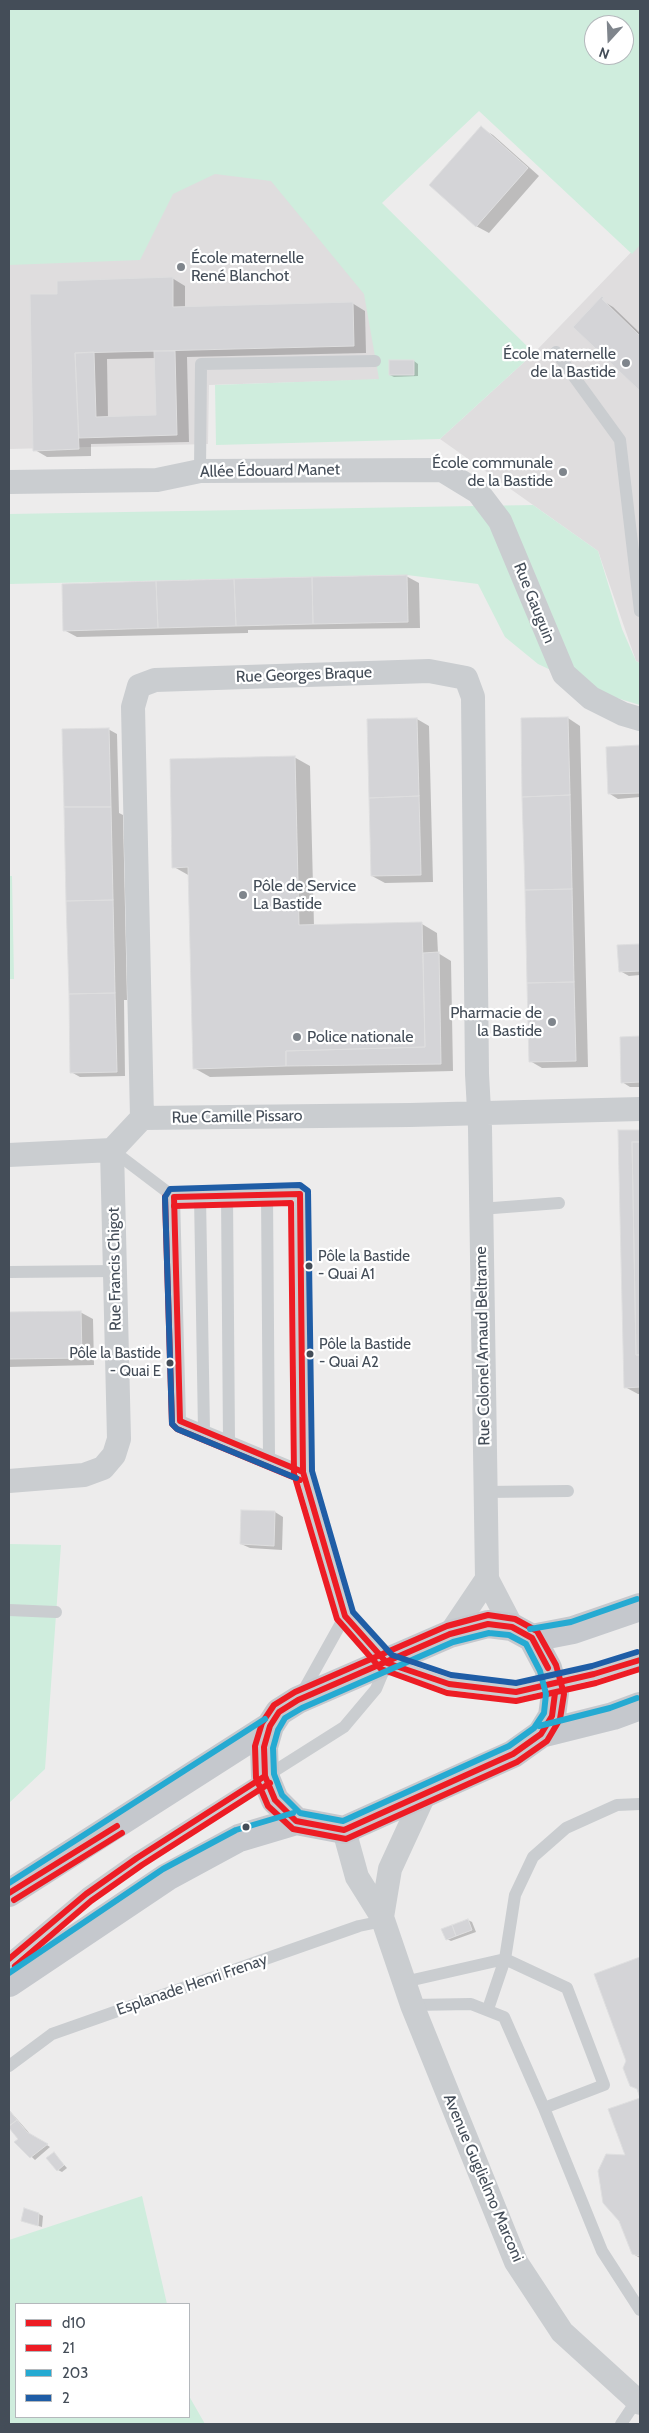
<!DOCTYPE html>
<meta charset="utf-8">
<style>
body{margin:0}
#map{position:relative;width:649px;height:2433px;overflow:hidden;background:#edecec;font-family:Cabin,sans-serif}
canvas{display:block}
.frame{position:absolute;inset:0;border:10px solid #444d58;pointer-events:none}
.legend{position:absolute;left:15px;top:2303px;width:175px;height:115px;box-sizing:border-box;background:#fff;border:1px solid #b4b8bc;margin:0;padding:6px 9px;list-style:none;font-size:15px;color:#444d58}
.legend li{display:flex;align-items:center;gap:10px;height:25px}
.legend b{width:25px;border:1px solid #b4b8bc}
.north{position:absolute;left:584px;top:15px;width:50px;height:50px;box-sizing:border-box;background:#fff;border:1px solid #b4b8bc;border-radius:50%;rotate:200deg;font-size:14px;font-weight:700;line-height:20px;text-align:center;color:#444d58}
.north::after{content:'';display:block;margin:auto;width:18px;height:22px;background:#7f858c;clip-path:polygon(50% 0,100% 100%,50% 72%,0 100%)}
</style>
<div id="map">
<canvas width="649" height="2433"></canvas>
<div class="frame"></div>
<ul class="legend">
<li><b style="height:6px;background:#ed1c24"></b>d10</li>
<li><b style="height:6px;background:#ed1c24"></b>21</li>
<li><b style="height:6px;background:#25aad2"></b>203</li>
<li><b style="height:6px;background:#1f5da6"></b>2</li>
</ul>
<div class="north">N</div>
</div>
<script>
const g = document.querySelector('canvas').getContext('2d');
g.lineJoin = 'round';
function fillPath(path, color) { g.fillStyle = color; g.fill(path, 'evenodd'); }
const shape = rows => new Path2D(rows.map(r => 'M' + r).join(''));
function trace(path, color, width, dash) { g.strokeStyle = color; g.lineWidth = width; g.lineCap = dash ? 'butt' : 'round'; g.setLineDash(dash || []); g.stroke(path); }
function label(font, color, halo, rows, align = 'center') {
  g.font = font + ' Cabin,sans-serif'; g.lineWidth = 4.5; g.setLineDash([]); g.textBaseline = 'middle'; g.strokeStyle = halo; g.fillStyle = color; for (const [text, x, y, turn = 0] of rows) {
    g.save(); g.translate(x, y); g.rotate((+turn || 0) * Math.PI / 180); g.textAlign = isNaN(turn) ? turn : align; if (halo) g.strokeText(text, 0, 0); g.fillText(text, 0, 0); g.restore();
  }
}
const education = shape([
 [9,101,276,155,431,378,209,385,208,444,9,449],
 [640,243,640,663,636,661,598,551,440,439,534,353]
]);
const green = shape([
 [9,9,640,9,640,245,632,254,479,111,382,203,534,353,440,439,216,445,215,385,379,379,364,294,271,181,215,174,173,194,140,260,9,265],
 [594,25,624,25,624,55,594,55],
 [533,505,598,551,622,629,636,661,640,663,640,705,600,693,538,664,505,637,478,584,407,575,9,584,9,514],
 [9,876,12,876,14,979,9,979],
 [9,1544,61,1545,45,1769,9,1803],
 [142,2196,167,2304,16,2304,16,2417,189,2417,189,2396,205,2424,9,2424,9,2240]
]);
const shadow = shape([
 [481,128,493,135,539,176,489,233,476,226],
 [172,278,185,286,185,308,352,303,365,311,366,353,187,357,189,442,91,444,91,456,47,457,35,450,58,295],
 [156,358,157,416,108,418,107,359],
 [601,300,613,307,640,333,640,389,575,327],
 [414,361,418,364,418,376,394,377,390,375],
 [406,576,419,583,420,628,248,630,248,633,77,637,64,630],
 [568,718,580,726,588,1067,542,1068,530,1061],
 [417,719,429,726,433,882,385,883,372,876],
 [108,729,117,734,119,813,123,815,127,1000,124,1000,125,1076,80,1077,71,1072],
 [640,746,640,797,618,799,610,794,608,748],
 [294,757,310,766,314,926,422,924,437,933,438,953,451,961,453,1071,210,1077,194,1068,190,876,174,867],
 [640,945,640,975,629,976,620,971,619,946],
 [640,1037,640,1087,630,1087,622,1082,621,1038],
 [640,1131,640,1394,638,1394,625,1387,619,1132],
 [80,1312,93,1319,94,1365,9,1367,9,1313],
 [275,1512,283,1517,282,1550,250,1548,241,1544],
 [468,1920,472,1922,476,1932,451,1941,447,1939],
 [640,1959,640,2094,596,1975],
 [640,2099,640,2258,633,2254,627,2156,610,2110],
 [9,2110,31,2135,50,2147,35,2160,16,2142,20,2139,9,2127],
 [54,2154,67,2168,62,2172,58,2170],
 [39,2214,43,2216,42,2227,22,2221]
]);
const building = shape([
 [481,126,528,168,476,227,429,185,481,126],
 [173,277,173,307,353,302,354,346,75,353,79,449,33,451,30,294,57,294,57,281,173,277],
 [602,296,604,298,602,299,640,336,640,391,573,327,602,296],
 [154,351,175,351,177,435,79,438,75,353,94,352,96,417,156,415,154,351],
 [389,360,414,360,414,375,389,375,389,360],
 [407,575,408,622,313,624,312,577,407,575],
 [312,577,313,624,236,626,234,579,312,577],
 [234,579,236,626,158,628,156,581,234,579],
 [156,581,158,628,63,631,62,584,156,581],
 [568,717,570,795,522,797,521,718,568,717],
 [417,718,419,796,369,798,367,719,417,718],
 [109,728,111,807,64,807,62,729,109,728],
 [640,745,640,793,608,794,606,747,640,745],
 [295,756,299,925,422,922,425,1047,286,1051,286,1066,193,1069,188,867,172,868,170,759,295,756],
 [570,795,572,889,525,890,522,797,570,795],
 [419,796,421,875,371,876,369,798,419,796],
 [64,807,111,807,113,900,66,901,64,807],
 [572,889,574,982,527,983,525,890,572,889],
 [113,900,115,993,69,994,66,901,113,900],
 [640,944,640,971,619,972,617,945,640,944],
 [439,952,441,1064,286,1066,286,1051,425,1047,423,953,439,952],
 [574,982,576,1061,529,1062,527,983,574,982],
 [115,993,117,1072,70,1073,69,994,115,993],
 [640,1036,640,1082,621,1083,620,1037,640,1036],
 [618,1130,640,1130,640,1142,632,1142,636,1355,640,1355,640,1387,624,1388,618,1130],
 [632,1142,640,1142,640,1355,636,1355,632,1142],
 [81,1311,82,1358,9,1359,9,1312,81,1311],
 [241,1510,275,1511,274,1546,240,1544,241,1510],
 [468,1919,472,1930,456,1936,452,1925,468,1919],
 [452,1925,456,1936,446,1940,441,1929,452,1925],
 [640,1957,640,2256,632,2254,619,2221,603,2203,598,2171,606,2154,625,2155,608,2109,640,2098,637,2089,630,2086,623,2068,626,2061,594,1974,640,1957],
 [9,2110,17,2120,9,2126,9,2110],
 [17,2120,27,2132,48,2144,30,2158,14,2142,18,2139,9,2128,9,2126,17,2120],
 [54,2152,64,2165,57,2171,46,2158,54,2152],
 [24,2208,39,2213,38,2226,21,2221,24,2208]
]);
const lane = shape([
 [556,352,620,440,640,611],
 [200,471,201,364,375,361],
 [112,1150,174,1197,300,1194,303,1472,345,1616,387,1663,449,1684,516,1692,594,1674,640,1660],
 [267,1194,269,1458],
 [227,1195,229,1442],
 [200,1196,204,1431],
 [174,1197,180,1421,303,1472],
 [480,1209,559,1203],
 [9,1272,115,1271],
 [486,1492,568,1491],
 [9,1610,56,1612],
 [301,1695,345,1616],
 [9,1959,86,1894,137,1858,344,1727,376,1689,386,1665],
 [404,1982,505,1959,488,2009],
 [412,2005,471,2004,504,2017,544,2108,602,2251,640,2310],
 [9,2066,52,2034,359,1926,383,1921],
 [544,2108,604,2085,567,1988,505,1959,515,1895,533,1857,566,1828,617,1805,640,1804],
 [621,2424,637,2400]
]);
const street = shape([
 [9,482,157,480,200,471,442,470,478,492,500,521,564,674,591,698,623,714,640,719],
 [142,1118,133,707,139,686,155,680,429,671,466,678,473,697,477,1074,480,1128,487,1579,512,1627],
 [9,1155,112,1150,142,1118,410,1115,640,1109],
 [9,1481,84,1475,103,1468,114,1455,119,1439,112,1150],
 [450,1634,487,1579],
 [344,1830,357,1877,382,1917,412,2005,516,2262,562,2332,640,2403],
 [382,1917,390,1869,425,1793]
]);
const primary = shape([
 [488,1624,512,1627,532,1638,548,1668,555,1693,552,1716,541,1734,513,1754,344,1830,296,1821,275,1800,265,1776,264,1747,270,1726,279,1712,298,1700,450,1634,488,1624],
 [532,1638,573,1630,640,1607],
 [541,1734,613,1716,640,1706],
 [9,1893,270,1726],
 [9,1983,167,1877,239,1838,296,1821]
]);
const bus1 = shape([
 [174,1197,300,1194,303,1472,345,1616,387,1663,449,1684,516,1692,594,1674,640,1660],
 [174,1197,180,1421,303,1472],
 [450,1634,488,1624,512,1627,532,1638,548,1668],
 [298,1700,279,1712,270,1726,264,1747,265,1776,275,1800,296,1821,344,1830],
 [298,1700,450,1634],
 [298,1700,450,1634],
 [513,1754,541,1734,552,1716,555,1693],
 [344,1830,513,1754],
 [344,1830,513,1754],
 [9,1893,117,1826],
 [9,1959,86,1894,137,1858,265,1776]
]);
const bus2 = shape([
 [165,1197,172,1424,177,1429,300,1480],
 [174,1206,291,1203,294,1474,337,1619,381,1669,447,1693,516,1701,596,1683,640,1669],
 [488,1615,515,1619,537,1631,556,1665,564,1694,560,1719,547,1741,517,1762,346,1839,293,1829,268,1806,256,1778,255,1746,262,1723,274,1705,295,1692,447,1626,488,1615],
 [14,1900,122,1833],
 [15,1966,91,1901,142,1865,270,1783]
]);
const bus3 = shape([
 [530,1629,571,1622,637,1599],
 [489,1633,509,1635,526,1644,540,1671,546,1694,544,1713,534,1728,509,1746,343,1821,300,1813,282,1795,274,1774,273,1748,278,1730,285,1718,302,1708,453,1642,489,1633],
 [539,1726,610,1708,637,1698],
 [9,1883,265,1719],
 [9,1973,163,1869,236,1830,293,1813]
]);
const bus4 = shape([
 [296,1478,177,1429,172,1424,165,1197,170,1189,300,1185,308,1191,312,1471,353,1612,392,1655,451,1675,516,1683,592,1666,637,1652]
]);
const markers = [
 [181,267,5,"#7f858c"],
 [626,363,5,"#7f858c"],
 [563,472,5,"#7f858c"],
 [243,895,5,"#7f858c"],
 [552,1022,5,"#7f858c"],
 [297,1037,5,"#7f858c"],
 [309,1266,4.5,"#444d58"],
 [310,1354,4.5,"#444d58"],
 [170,1363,4.5,"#444d58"],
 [246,1827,4.5,"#444d58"]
];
const busNames = [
 ["Pôle la Bastide",318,1257],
 ["- Quai A1",318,1275],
 ["Pôle la Bastide",319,1345],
 ["- Quai A2",319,1363],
 ["Pôle la Bastide",161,1354,"right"],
 ["- Quai E",161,1372,"right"]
];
const poiNames = [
 ["École maternelle",191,258],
 ["René Blanchot",191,276],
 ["École maternelle",616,354,"right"],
 ["de la Bastide",616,372,"right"],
 ["École communale",553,463,"right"],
 ["de la Bastide",553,481,"right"],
 ["Pôle de Service",253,886],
 ["La Bastide",253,904],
 ["Pharmacie de",542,1013,"right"],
 ["la Bastide",542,1031,"right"],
 ["Police nationale",307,1037]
];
const streetNames = [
 ["Allée Édouard Manet",270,471,-1],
 ["Rue Gauguin",534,603,68],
 ["Rue Georges Braque",304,675,-2],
 ["Rue Camille Pissaro",237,1117,-1],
 ["Rue Francis Chigot",115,1269,-91],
 ["Rue Colonel Arnaud Beltrame",483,1346,-91],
 ["Esplanade Henri Frenay",192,1985,-19],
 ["Avenue Guglielmo Marconi",483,2178,67]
];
fillPath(education, '#dfddde');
fillPath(green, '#cfeddd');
fillPath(shadow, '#0003');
fillPath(building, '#d4d4d7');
trace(building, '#dededf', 1);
trace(lane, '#cacdd0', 12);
trace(street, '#cacdd0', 24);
trace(primary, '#c5c8cd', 28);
trace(bus1, '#ed1c24', 6);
trace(bus2, '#ed1c24', 6);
trace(bus3, '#25aad2', 6);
trace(bus4, '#1f5da6', 6);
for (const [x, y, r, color] of markers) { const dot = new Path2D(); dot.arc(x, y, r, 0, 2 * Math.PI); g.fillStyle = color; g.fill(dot); trace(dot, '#fff', 2); }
label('15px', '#444d58', '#fff', busNames, 'left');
label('16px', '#444d58', '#fff', poiNames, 'left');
label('16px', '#444d58', '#fff', streetNames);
</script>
